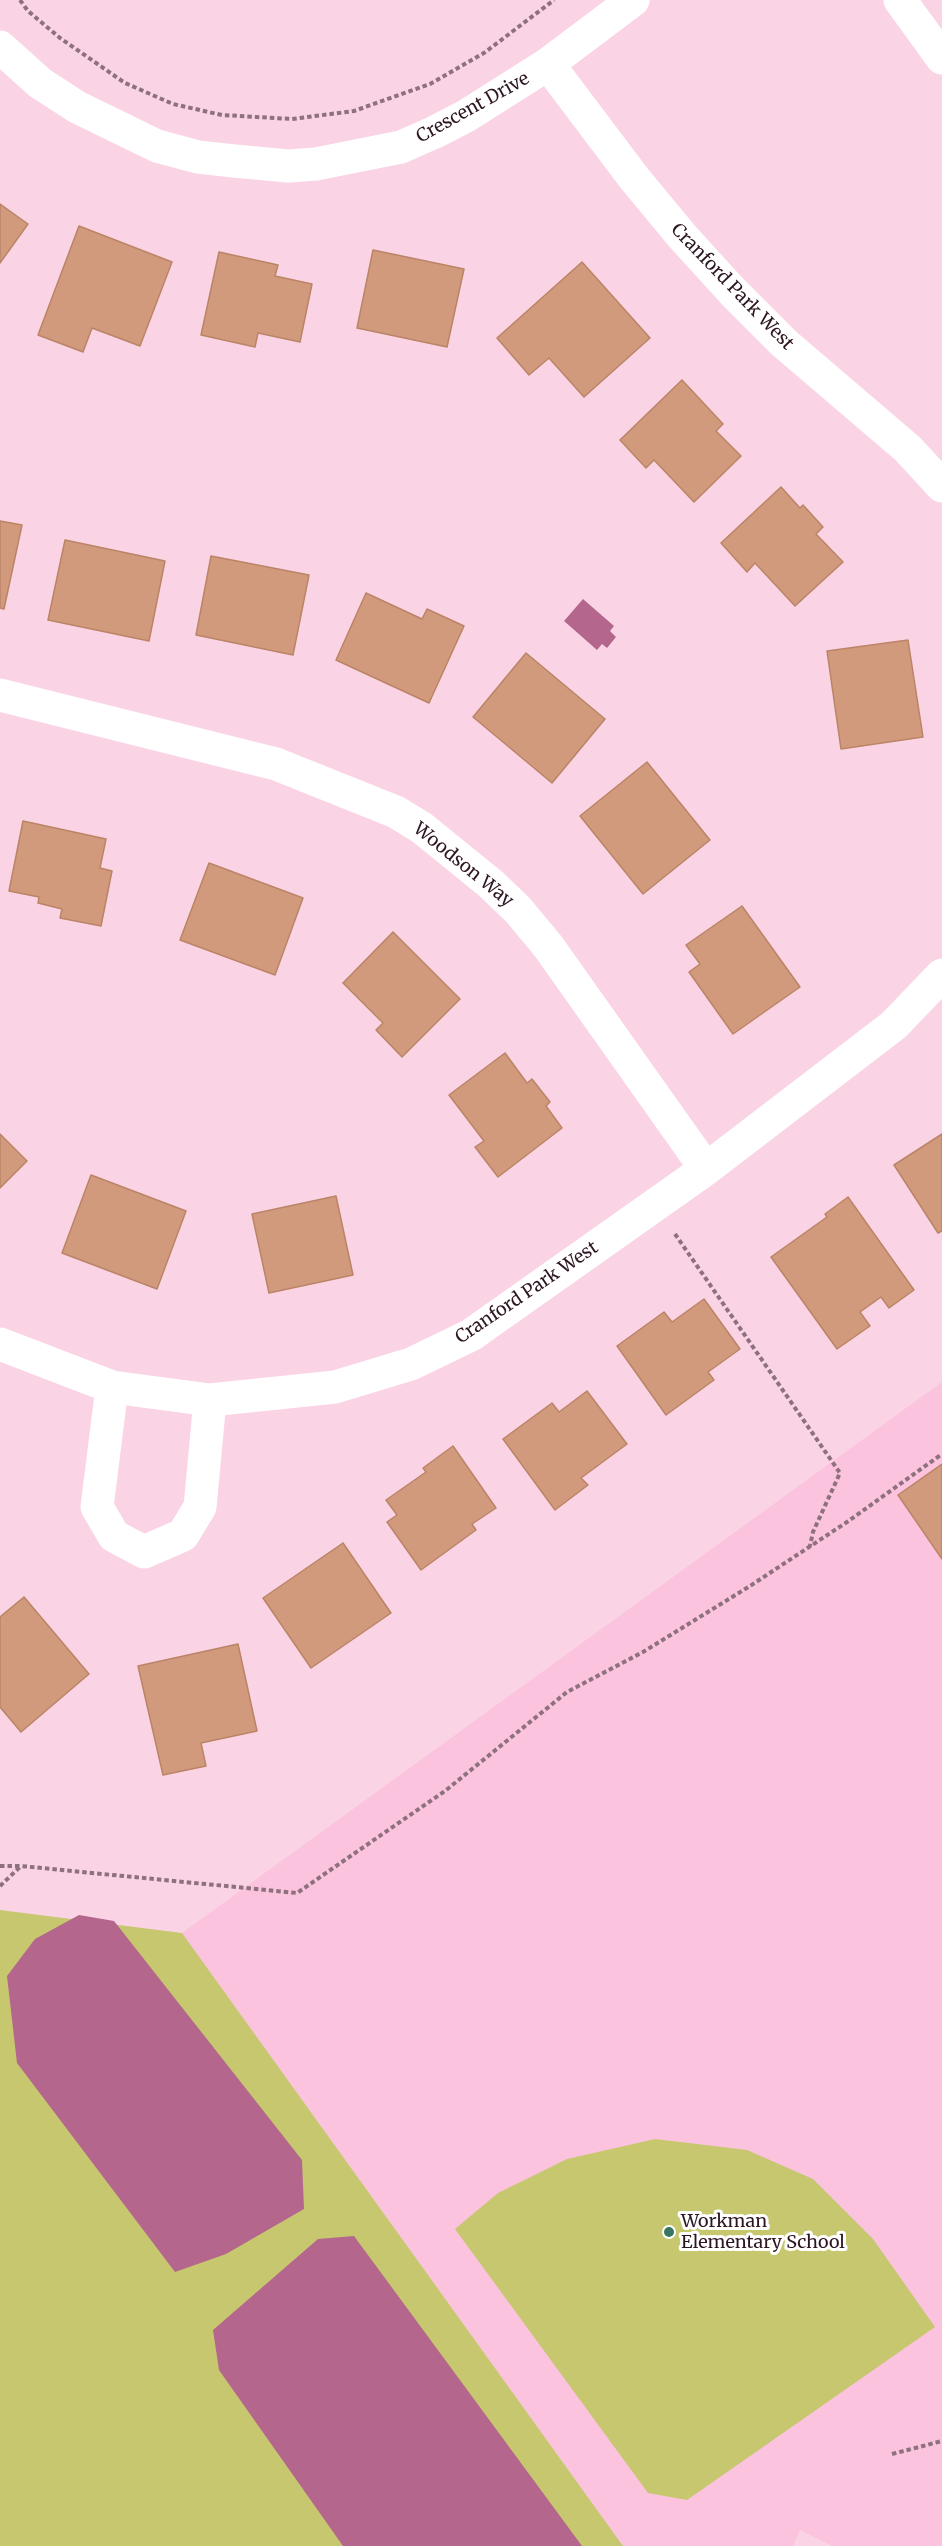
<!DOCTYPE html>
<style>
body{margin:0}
canvas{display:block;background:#fad4e5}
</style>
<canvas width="942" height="2546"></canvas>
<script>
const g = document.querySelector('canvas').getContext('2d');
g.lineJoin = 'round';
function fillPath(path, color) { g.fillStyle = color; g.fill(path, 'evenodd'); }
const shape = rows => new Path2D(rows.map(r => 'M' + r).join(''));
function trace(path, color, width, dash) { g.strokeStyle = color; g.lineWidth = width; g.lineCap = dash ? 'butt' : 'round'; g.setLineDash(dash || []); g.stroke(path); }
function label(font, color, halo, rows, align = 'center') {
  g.font = font + ' Merriweather,serif'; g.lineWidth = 6; g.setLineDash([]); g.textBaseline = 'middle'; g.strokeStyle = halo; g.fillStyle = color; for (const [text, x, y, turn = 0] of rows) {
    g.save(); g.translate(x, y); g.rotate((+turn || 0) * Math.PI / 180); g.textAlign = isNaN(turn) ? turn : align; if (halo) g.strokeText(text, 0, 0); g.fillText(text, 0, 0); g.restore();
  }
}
const built = shape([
 [942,1382,942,2546,832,2546,800,2530,793,2546,623,2546,182,1933]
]);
const green = shape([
 [0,1910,182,1933,623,2546,0,2546],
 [655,2139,747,2150,813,2179,873,2239,935,2327,687,2500,648,2493,455,2229,498,2193,567,2159]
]);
const water = shape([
 [583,599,614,626,610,631,616,637,607,648,602,644,597,650,564,621],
 [79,1915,114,1921,302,2160,304,2209,226,2254,175,2272,17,2063,7,1976,35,1939],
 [354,2236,582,2546,343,2546,219,2370,213,2330,318,2239]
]);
const building = shape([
 [0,204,28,224,0,263,0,204],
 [79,226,172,262,140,346,92,328,83,352,38,335,79,226],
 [373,250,464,269,447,347,357,328,373,250],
 [219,252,278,265,275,276,312,284,300,342,258,333,255,347,201,335,219,252],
 [582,262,650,338,584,397,549,358,529,375,497,338,582,262],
 [682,380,723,424,716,431,741,456,694,502,654,460,646,468,620,440,682,380],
 [781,487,800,508,803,505,823,527,816,534,843,562,795,606,755,563,747,572,721,543,781,487],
 [0,521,22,525,4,609,0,608,0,521],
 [65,540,165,561,149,641,48,620,65,540],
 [211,556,309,575,293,655,196,635,211,556],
 [366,593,422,619,427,609,464,626,429,703,336,660,366,593],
 [908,640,923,737,841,749,827,651,908,640],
 [526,653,605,719,552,783,473,717,526,653],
 [647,762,710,840,643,894,580,816,647,762],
 [23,821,106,839,100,868,112,871,101,926,60,918,62,909,38,903,39,897,9,891,23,821],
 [209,863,303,898,275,975,180,940,209,863],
 [742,906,800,987,733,1034,689,972,700,964,686,945,742,906],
 [393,932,460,999,402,1057,376,1030,383,1023,343,983,393,932],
 [505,1053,527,1083,532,1079,550,1102,546,1106,562,1128,498,1177,475,1147,484,1141,449,1095,505,1053],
 [0,1134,27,1161,0,1188,0,1134],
 [942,1134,942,1231,938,1233,894,1165,942,1134],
 [91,1175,186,1211,157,1289,62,1253,91,1175],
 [336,1196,353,1275,269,1293,252,1214,336,1196],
 [848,1197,914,1290,889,1308,881,1297,860,1312,870,1326,837,1349,771,1257,827,1217,825,1214,848,1197],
 [704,1299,740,1349,708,1372,714,1380,666,1415,617,1346,664,1312,672,1322,704,1299],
 [587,1391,627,1444,581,1478,588,1485,555,1510,503,1439,552,1403,559,1412,587,1391],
 [453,1446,496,1508,472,1524,476,1530,421,1570,387,1522,397,1515,386,1500,426,1472,423,1468,453,1446],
 [942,1464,942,1559,898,1495,942,1464],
 [343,1543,391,1613,311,1668,263,1598,343,1543],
 [24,1597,89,1674,21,1732,0,1707,0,1617,24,1597],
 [238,1644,257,1731,201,1743,206,1766,163,1775,138,1666,238,1644]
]);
const path = shape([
 [20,0,28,11,60,38,125,83,173,104,222,115,292,119,354,111,430,84,484,53,554,0],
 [675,1234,840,1473,813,1532,810,1546],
 [0,1866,21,1866,297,1893,445,1791,567,1692,643,1652,750,1586,847,1522,942,1454],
 [0,1886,20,1867],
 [892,2454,942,2441]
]);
const minor = shape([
 [0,47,40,83,77,107,157,146,198,157,234,161,288,166,316,164,401,147,435,132,466,116,548,64,633,0],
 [548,64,634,178,682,236,733,292,784,343,908,449,942,486],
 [0,695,276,764,396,812,422,828,491,884,518,910,548,946,706,1169],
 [0,1344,112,1387,210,1400,335,1387,411,1364,471,1335,706,1169,894,1025,942,975],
 [112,1387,97,1507,114,1536,144,1552,183,1535,200,1507,210,1400]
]);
const major = shape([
 [900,0,942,58]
]);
const markers = [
 [669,2232,6,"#397661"]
];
const streetNames = [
 ["Crescent Drive",473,108,-29],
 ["Cranford Park West",732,287,46],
 ["Woodson Way",463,865,39],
 ["Cranford Park West",527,1293,-34]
];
const poiNames = [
 ["Workman",681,2222],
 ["Elementary School",681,2243]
];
fillPath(built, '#fbc3dd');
fillPath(green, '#c7c770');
fillPath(water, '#b4668d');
fillPath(building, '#d29a7c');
trace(building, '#bb8467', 1.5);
trace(path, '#8e707e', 4, [4.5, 3]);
trace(minor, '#fff', 33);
trace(major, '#fff', 33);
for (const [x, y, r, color] of markers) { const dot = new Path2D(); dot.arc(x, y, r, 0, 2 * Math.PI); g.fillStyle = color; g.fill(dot); trace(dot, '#fff', 2); }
label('18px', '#2d1622', '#fff', streetNames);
label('18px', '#2d1622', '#fff', poiNames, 'left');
</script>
